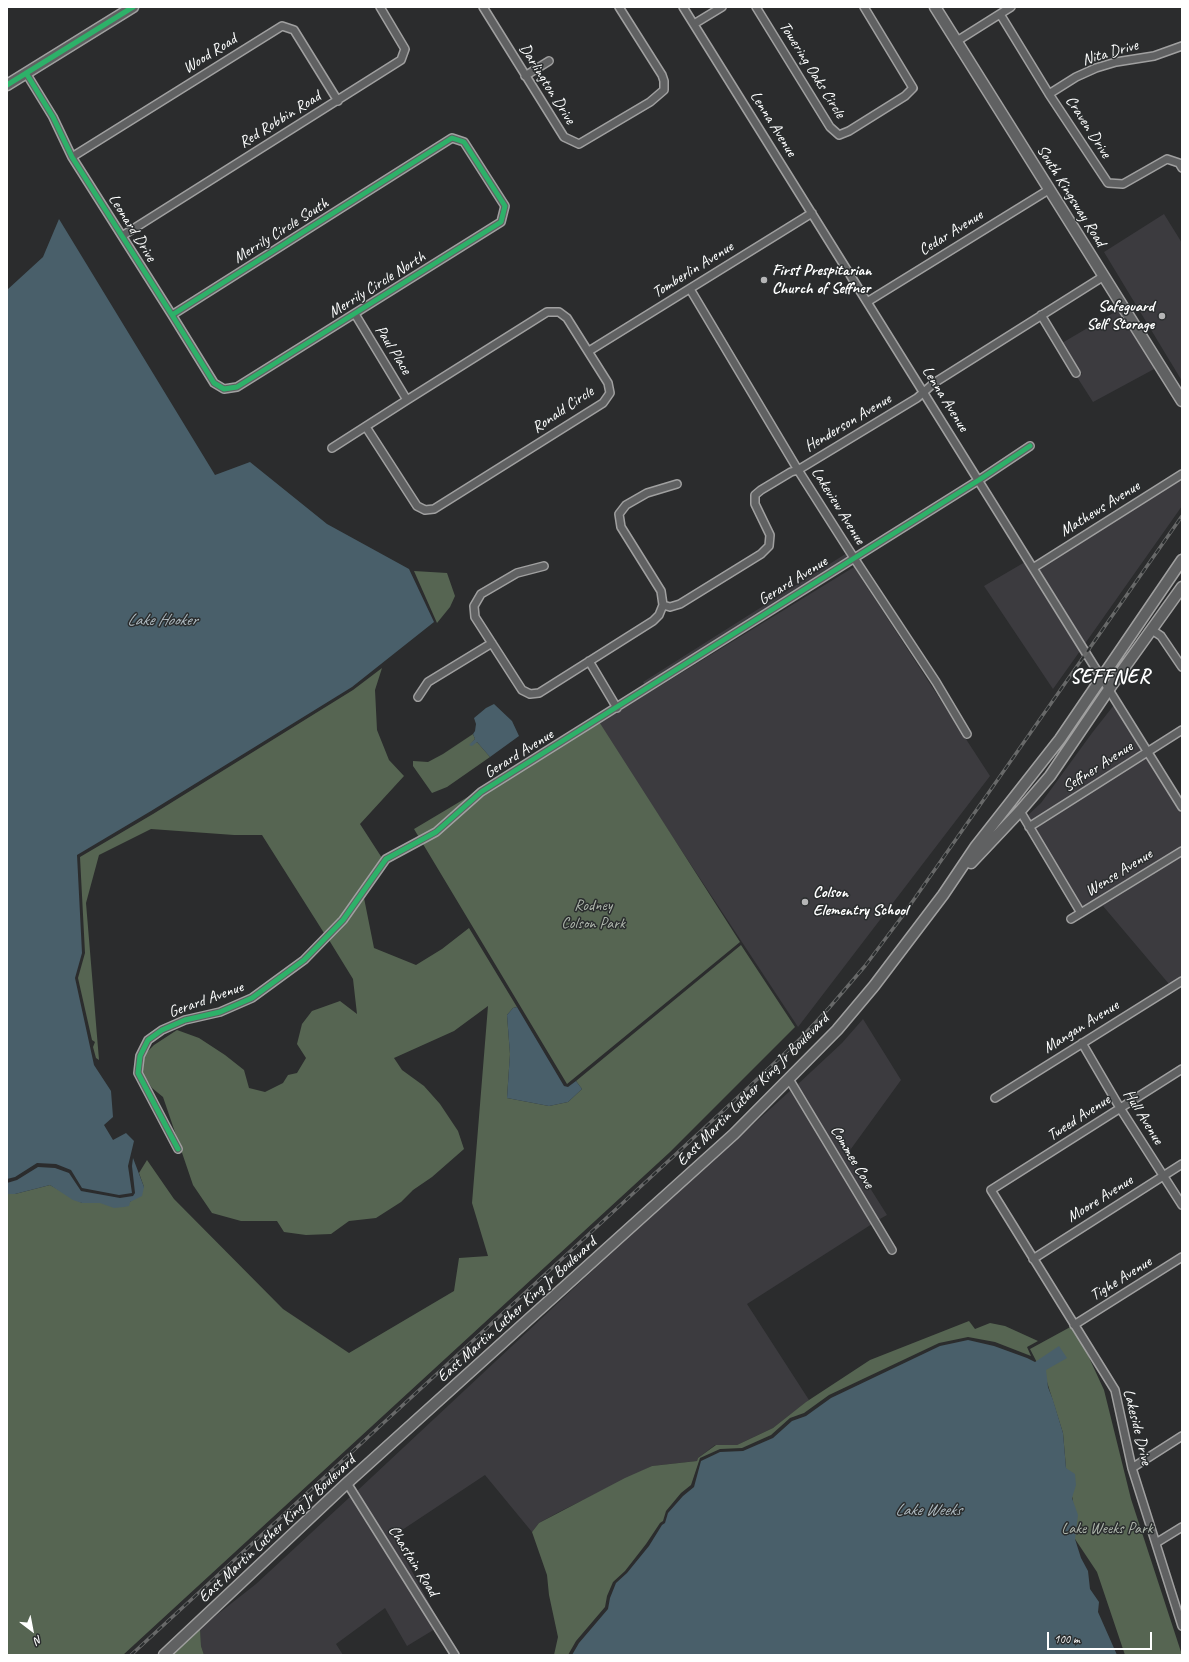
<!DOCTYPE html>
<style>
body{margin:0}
#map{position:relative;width:1189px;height:1662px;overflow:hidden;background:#2b2c2d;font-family:Caveat,sans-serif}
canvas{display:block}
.frame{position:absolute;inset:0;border:8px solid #fff;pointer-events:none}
.north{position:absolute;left:12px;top:1610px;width:40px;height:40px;-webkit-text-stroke:3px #2a2d2e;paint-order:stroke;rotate:148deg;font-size:11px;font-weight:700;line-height:16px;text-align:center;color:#fff}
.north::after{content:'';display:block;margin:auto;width:14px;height:18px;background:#fff;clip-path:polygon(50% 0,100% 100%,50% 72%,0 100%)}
.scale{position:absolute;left:1047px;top:1632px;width:105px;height:18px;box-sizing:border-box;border:2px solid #fff;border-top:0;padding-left:5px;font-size:12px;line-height:14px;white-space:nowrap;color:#fff;-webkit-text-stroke:3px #2a2d2e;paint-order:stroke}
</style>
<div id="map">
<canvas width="1189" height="1662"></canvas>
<div class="frame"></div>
<div class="north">N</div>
<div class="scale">100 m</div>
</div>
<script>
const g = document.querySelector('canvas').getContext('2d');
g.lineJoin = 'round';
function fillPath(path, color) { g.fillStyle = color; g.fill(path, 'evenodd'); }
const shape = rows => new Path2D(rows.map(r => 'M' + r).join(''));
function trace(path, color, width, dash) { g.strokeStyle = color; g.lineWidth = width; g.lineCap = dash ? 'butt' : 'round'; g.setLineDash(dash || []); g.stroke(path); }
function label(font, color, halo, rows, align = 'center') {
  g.font = font + ' Caveat,sans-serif'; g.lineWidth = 3; g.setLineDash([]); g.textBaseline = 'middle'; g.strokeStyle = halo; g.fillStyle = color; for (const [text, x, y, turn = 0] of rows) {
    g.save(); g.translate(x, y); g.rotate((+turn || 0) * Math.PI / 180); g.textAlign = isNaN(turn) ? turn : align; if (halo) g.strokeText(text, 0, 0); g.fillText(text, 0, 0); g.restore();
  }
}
const built = shape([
 [1164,214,1182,243,1182,381,1104,252],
 [1120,309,1156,368,1093,402,1077,377,1082,374,1062,343],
 [1182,479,1182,506,1084,645,1038,570],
 [847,553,849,556,645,685,643,682],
 [1025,562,1080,651,1053,689,984,586],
 [854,567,990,776,798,1027,598,724],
 [1114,705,1142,750,1030,822,1027,816,1041,803,1092,733],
 [1146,757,1182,814,1182,846,1082,908,1034,829],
 [1182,856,1182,976,1169,984,1103,906,1095,910],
 [863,1019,901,1080,848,1153,887,1215,878,1220,797,1085,842,1043],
 [791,1090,872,1224,747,1304,809,1400,773,1428,737,1445,715,1445,698,1458,697,1461,652,1466,559,1512,539,1523,532,1532,485,1475,393,1536,441,1625,357,1491,605,1259],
 [351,1496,435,1629,407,1646,385,1608,336,1644,343,1655,204,1655,201,1646,200,1628,256,1584]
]);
const green = shape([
 [414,571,447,573,455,596,450,607,437,623],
 [382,668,375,690,377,730,389,760,404,776,360,824,382,858,340,917,324,933,262,835,234,835,151,829,99,855,86,903,99,1060,96,1058,93,1047,95,1042,92,1040,78,978,85,953,80,857,153,814,353,690],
 [596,717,740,942,567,1084,414,829,513,770],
 [473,734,475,739,470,745,477,742,490,757,447,787,432,793,413,766,413,761,428,762,443,754],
 [364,898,374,948,416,965,442,949,469,928,517,1007,513,1008,507,1015,510,1054,507,1098,549,1106,568,1102,582,1089,576,1081,741,945,795,1027,670,1152,123,1655,7,1655,7,1194,15,1194,50,1185,82,1203,130,1202,144,1187,139,1173,147,1160,174,1199,283,1309,349,1353,454,1291,459,1258,488,1256,472,1203,488,1006,454,1031,394,1058,402,1070,424,1086,440,1104,458,1131,464,1149,432,1177,413,1190,401,1202,376,1218,349,1221,331,1234,306,1235,284,1232,277,1221,241,1221,212,1213,193,1185,163,1097,152,1088,142,1073,143,1058,146,1053,154,1045,177,1030,199,1038,225,1055,244,1070,249,1088,265,1092,283,1083,288,1075,297,1073,306,1058,297,1044,302,1024,312,1011,340,1001,357,1014,353,979,329,940,346,923],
 [969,1321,975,1329,990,1323,1005,1326,1038,1341,1027,1347,1031,1356,995,1342,968,1337,939,1343,829,1395,804,1413,790,1418,771,1435,742,1448,720,1449,700,1458,691,1485,681,1493,666,1511,663,1521,660,1523,646,1544,625,1571,613,1582,607,1596,605,1607,576,1641,568,1655,554,1655,558,1637,549,1595,547,1575,532,1532,539,1523,625,1478,652,1466,697,1461,698,1458,716,1445,737,1445,773,1428,806,1402,870,1360],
 [1074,1325,1104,1390,1131,1499,1182,1655,1125,1655,1097,1572,1075,1539,1073,1501,1066,1468,1063,1433,1047,1382,1030,1349],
 [200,1628,201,1646,204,1655,171,1655]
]);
const water = shape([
 [59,219,215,475,250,462,327,524,409,569,434,622,352,687,151,811,77,855,82,953,75,978,94,1065,111,1091,113,1117,104,1125,113,1140,126,1133,134,1141,128,1166,132,1193,119,1195,82,1188,71,1170,56,1164,37,1163,15,1177,7,1179,7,290,43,257],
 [494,704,512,721,519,736,490,757,477,742,472,746,469,745,475,739,473,734,475,731,476,724,474,718,486,708],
 [517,1007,564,1086,568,1087,576,1081,582,1089,568,1102,549,1106,507,1098,510,1054,507,1015,513,1008],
 [133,1158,144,1187,142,1196,130,1202,129,1206,124,1207,114,1208,100,1203,82,1203,73,1200,50,1185,15,1194,7,1194,7,1183,17,1180,38,1167,55,1168,69,1173,81,1191,120,1198,133,1196,135,1193,132,1166],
 [968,1340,994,1346,1027,1358,1035,1362,1059,1346,1067,1358,1046,1370,1048,1387,1053,1400,1063,1433,1066,1468,1075,1474,1076,1485,1072,1498,1078,1515,1075,1539,1081,1558,1088,1571,1090,1589,1099,1602,1098,1612,1117,1655,572,1655,579,1643,608,1609,610,1598,616,1583,627,1573,649,1546,662,1525,665,1523,668,1513,683,1496,694,1487,701,1461,720,1452,743,1451,773,1438,792,1421,806,1416,831,1398,940,1346]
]);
const street = shape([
 [483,7,564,137,579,144,650,102,664,90,664,81,662,75,619,7],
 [683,7,1182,807],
 [756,7,830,127,839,135,849,131,905,96,913,88,864,7],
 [1000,14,1049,94,1108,183,1123,184,1167,159,1179,163,1182,168],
 [694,24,722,7],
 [957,41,1011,7],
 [26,73,53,117,72,157,172,315,214,383,224,389,237,387,501,222,505,206,464,142,452,138,172,315],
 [525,76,549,61],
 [1049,94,1076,77,1096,68,1116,62,1154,56,1182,46],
 [72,157,282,26,294,30,338,101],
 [122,236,401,60,405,49,380,7],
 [690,289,798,470,854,558,936,682,967,734],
 [867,302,1050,189],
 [355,314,407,400],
 [1041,315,1076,373],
 [589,351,812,213],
 [332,448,407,400,547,312,559,312,567,318,608,383,610,393,603,403,434,509,425,510,417,506,366,427],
 [544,566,517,573,481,594,474,606,475,617,522,690,530,694,539,693,653,621,659,615,663,605,661,591,621,527,619,514,626,505,647,493,677,484],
 [1033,568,1182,474],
 [663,605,670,607,680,604,761,554,769,546,770,535,755,504,755,495,761,490,791,472,798,470,917,398,934,383,1104,276],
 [1152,630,1161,636,1182,667],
 [589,661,617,708],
 [418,697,428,682,492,643],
 [1020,811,1081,913],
 [1029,827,1182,730],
 [1071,919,1182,851],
 [1082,1043,1120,1108,1182,1205],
 [1182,1069,991,1190,1115,1390,1132,1468,1182,1626],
 [789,1079,892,1250],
 [995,1098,1182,981],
 [178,1149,138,1073,140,1056,148,1040,162,1030,185,1020,220,1012,252,998,304,960,343,920,386,859,436,832,481,792,979,480,1030,446],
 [1033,1259,1182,1164],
 [1074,1325,1182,1257],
 [1132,1468,1182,1436],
 [347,1483,455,1655],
 [1156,1543,1182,1527]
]);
const secondary = shape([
 [935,7,1182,401],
 [7,85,133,7],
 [971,863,1020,811,1050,776,1109,689,1182,587],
 [164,1655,347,1483,734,1134,837,1030,874,986,943,895,976,846,1060,739,1182,560]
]);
const rail = shape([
 [131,1655,750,1086,801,1038,829,1008,865,966,901,918,1182,516]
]);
const cycleway = shape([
 [26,73,53,117,72,157,172,315,214,383,224,389,237,387,501,222,505,206,464,142,452,138,172,315],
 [7,85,133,7],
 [178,1149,138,1073,140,1056,148,1040,162,1030,185,1020,220,1012,252,998,304,960,343,920,386,859,436,832,481,792,979,480,1030,446]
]);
const markers = [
 [764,280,4,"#b5b5b6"],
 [1162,316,4,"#b5b5b6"],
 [805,902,4,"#b5b5b6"]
];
const streetNames = [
 ["Nita Drive",1110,53,-16],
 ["Wood Road",210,54,-32],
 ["Towering Oaks Circle",812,70,58],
 ["Darlington Drive",547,84,58],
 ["Red Robbin Road",280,120,-32],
 ["Lenna Avenue",773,124,58],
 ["Craven Drive",1088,127,57],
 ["South Kingsway Road",1071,196,58],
 ["Leonard Drive",132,228,58],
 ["Merrily Circle South",281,231,-32],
 ["Cedar Avenue",951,233,-32],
 ["Tomberlin Avenue",693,270,-32],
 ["Merrily Circle North",377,285,-32],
 ["Paul Place",393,350,58],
 ["Lenna Avenue",945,399,58],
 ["Ronald Circle",563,410,-34],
 ["Henderson Avenue",848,423,-31],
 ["Lakeview Avenue",838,506,58],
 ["Mathews Avenue",1100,509,-32],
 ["Gerard Avenue",793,581,-32],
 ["Gerard Avenue",519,754,-32],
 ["Seffner Avenue",1098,767,-33],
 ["Wense Avenue",1119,873,-32],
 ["Gerard Avenue",206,1000,-20],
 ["Mangan Avenue",1081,1027,-32],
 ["East Martin Luther King Jr Boulevard",753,1090,-45],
 ["Hull Avenue",1143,1117,58],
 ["Tweed Avenue",1079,1118,-33],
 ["Commee Cove",852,1157,59],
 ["Moore Avenue",1100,1199,-32],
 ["Tighe Avenue",1121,1279,-32],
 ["East Martin Luther King Jr Boulevard",517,1310,-42],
 ["Lakeside Drive",1137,1427,76],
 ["East Martin Luther King Jr Boulevard",277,1529,-43],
 ["Chastain Road",413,1561,58]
];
const poiNames = [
 ["First Prespitarian",772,271],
 ["Church of Seffner",772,289],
 ["Safeguard",1154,307,"right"],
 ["Self Storage",1154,325,"right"],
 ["Colson",813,893],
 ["Elementry School",813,911]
];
const parkNames = [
 ["Rodney",593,906],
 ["Colson Park",593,924],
 ["Lake Weeks Park",1107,1529]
];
const waterNames = [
 ["Lake Hooker",162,621],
 ["Lake Weeks",928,1511]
];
const districtNames = [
 ["SEFFNER",1110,678]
];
fillPath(built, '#3c3b3f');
fillPath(green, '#566552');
fillPath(water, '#495f6a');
trace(street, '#a0a0a0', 10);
trace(secondary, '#a0a0a0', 13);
trace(street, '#606162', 7);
trace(secondary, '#606162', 10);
trace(rail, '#686969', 3.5);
trace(rail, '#2a2d2e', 2, [6]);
trace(cycleway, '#2db169', 5);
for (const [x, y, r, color] of markers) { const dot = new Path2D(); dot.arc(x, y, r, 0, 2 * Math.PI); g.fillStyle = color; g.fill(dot); trace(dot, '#2a2d2e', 1.5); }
label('16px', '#fff', '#2a2d2e', streetNames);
label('bold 16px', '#fff', '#2a2d2e', poiNames, 'left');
label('16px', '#aeb6ac', '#2a2d2e', parkNames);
label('italic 17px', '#aeb9bf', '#2a2d2e', waterNames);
g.letterSpacing = '1px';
label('bold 20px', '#fff', '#2a2d2e', districtNames);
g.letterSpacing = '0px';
</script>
